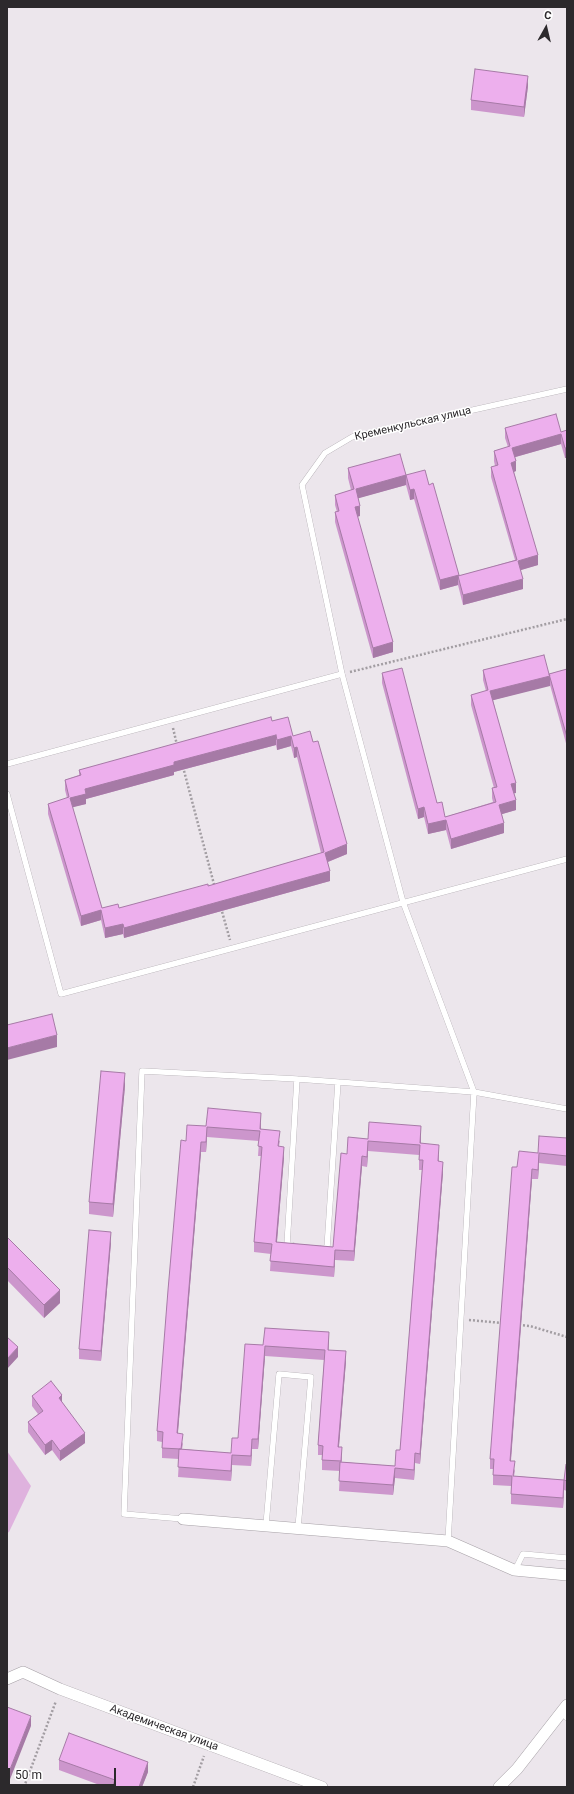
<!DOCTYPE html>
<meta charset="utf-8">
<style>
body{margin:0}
#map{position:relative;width:574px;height:1794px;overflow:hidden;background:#ece6ec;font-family:Roboto,sans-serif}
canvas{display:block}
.frame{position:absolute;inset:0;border:8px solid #2c292c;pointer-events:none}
.north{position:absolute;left:526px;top:8px;width:40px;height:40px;-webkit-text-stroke:3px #fff;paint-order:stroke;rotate:8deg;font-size:11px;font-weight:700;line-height:16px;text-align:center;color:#2c292c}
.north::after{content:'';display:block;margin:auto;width:14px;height:18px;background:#2c292c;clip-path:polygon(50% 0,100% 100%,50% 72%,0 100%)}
.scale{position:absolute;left:8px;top:1768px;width:108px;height:18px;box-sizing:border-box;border:2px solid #2c292c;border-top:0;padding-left:5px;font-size:12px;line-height:14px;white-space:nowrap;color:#2c292c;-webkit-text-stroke:3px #fff;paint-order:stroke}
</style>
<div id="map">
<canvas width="574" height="1794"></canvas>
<div class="frame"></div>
<div class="north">С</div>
<div class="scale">50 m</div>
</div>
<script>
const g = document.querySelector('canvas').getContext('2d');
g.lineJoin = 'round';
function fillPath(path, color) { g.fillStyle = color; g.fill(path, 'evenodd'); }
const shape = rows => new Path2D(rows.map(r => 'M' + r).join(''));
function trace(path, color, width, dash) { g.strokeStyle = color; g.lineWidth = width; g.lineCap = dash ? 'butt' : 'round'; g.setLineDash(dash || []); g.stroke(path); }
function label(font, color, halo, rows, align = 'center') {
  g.font = font + ' Roboto,sans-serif'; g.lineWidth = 3; g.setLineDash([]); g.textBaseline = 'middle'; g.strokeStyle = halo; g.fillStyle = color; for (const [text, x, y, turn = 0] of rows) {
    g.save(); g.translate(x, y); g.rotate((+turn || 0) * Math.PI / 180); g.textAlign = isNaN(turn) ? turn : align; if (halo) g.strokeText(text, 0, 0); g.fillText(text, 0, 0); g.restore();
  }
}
const green = shape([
 [7,1451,31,1486,9,1532,7,1533]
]);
const path = shape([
 [350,672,567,619],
 [173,728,177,745],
 [183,767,215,888],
 [221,908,230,940],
 [469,1320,502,1323],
 [519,1325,530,1326,567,1337],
 [24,1787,56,1701],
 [193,1787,204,1756]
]);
const service = shape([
 [7,764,342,674],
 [7,794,61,994,567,859],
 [292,1245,287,1245,297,1079],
 [322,1248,327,1248,338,1082],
 [183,1519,124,1514,142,1071,297,1079,474,1092,567,1109],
 [266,1525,279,1374,311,1377,298,1528],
 [448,1541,474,1092,403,902,342,674,302,485,325,453,352,437,567,389],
 [515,1570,523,1554,567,1558],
 [561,1712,567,1718]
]);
const minor = shape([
 [183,1519,448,1541,514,1570,567,1575],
 [7,1679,23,1672,60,1689,322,1787],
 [499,1787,517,1769,567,1705]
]);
const wall = shape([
 [528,86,524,117,471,110,471,100],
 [505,428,561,432,567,430,567,458,565,458,561,444,515,457,516,471,514,472,538,565,520,570,523,589,463,605,458,585,440,590,414,499,410,500,406,485,358,498,360,516,357,517,393,652,373,658,335,522,335,512,337,512,335,505,335,495,351,490,348,478,348,468,406,475,429,485,459,576,515,560,491,477,491,467,495,466,494,461,494,451,508,447,505,438],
 [567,669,567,747,550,685,493,700,516,793,514,793,516,810,502,814,504,833,451,849,446,830,428,834,424,817,418,819,382,683,382,673,437,803,445,817,493,802,492,798,492,788,494,788,471,705,471,695,486,691,483,680,483,670,549,674],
 [272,721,293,736,313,742,347,854,328,862,330,881,124,938,123,934,105,938,101,920,81,926,48,814,48,804,67,798,65,790,65,780,79,775,79,770],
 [276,745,277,750,291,746,294,758,297,757,321,853,208,886,119,908,102,908,72,807,86,804,86,799,174,775,174,772],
 [125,1086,113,1217,89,1214,89,1202],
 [261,1123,261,1129,280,1141,279,1146,284,1157,277,1242,333,1247,347,1154,368,1139,421,1136,421,1143,439,1155,439,1161,443,1172,420,1464,415,1463,414,1480,395,1478,393,1495,339,1491,340,1471,322,1470,322,1455,318,1455,318,1445,324,1360,265,1356,258,1449,252,1449,251,1466,232,1465,231,1481,178,1477,179,1459,162,1458,162,1442,157,1441,157,1431,186,1141,206,1126],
 [207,1137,259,1141,258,1156,261,1156,254,1242,254,1252,271,1254,270,1271,334,1277,335,1260,354,1261,362,1166,367,1167,368,1151,419,1155,419,1170,422,1170,400,1450,395,1466,342,1462,342,1457,339,1447,346,1361,328,1350,329,1342,263,1345,238,1438,231,1453,182,1449,183,1444,178,1433,201,1152,206,1152],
 [567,1138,567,1166,539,1163,538,1179,532,1179,511,1461,515,1471,514,1476,564,1480,567,1464,567,1491,564,1490,563,1508,511,1504,511,1486,493,1485,493,1469,490,1469,490,1459,517,1167,538,1153],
 [7,1237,60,1303,44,1318,7,1280],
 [111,1242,101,1361,79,1359,79,1349],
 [32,1396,62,1402,85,1443,60,1461,52,1450,45,1455,28,1432,28,1422,38,1414,32,1406],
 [59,1760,148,1772,142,1787,105,1787,59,1770]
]);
const shadedWall = shape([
 [528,76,528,86,524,117,524,107],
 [561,434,561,444,512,458,512,448],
 [565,448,567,448,567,458,565,458],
 [516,461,516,471,511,473,511,463],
 [406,475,406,485,356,499,356,489],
 [414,489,414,499,410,500,410,490],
 [360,506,360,516,355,517,355,507],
 [538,555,538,565,518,571,518,561],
 [459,575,459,580,458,576,458,585,440,590,440,580],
 [523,579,523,589,463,605,463,595],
 [393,642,393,652,373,658,373,648],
 [550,676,550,686,490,701,490,691],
 [276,735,276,745,174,772,174,775,86,799,86,804,70,808,70,798,85,789,174,762],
 [291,736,291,746,277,750,277,740],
 [297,747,297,757,294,758,294,748],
 [516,783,516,793,511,794,511,784],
 [516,800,516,810,499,815,499,805],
 [424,807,424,817,418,819,418,809],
 [446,820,446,830,428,834,428,824],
 [504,823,504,833,451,849,451,839],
 [347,844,347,854,325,863,325,853],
 [330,871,330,881,124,938,124,928],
 [101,910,101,920,81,926,81,916],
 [123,924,123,934,105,938,105,928],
 [57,1035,57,1047,7,1060,7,1048],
 [125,1073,125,1086,113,1217,113,1204],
 [261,1113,261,1123,260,1139,260,1129],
 [421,1126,421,1136,420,1153,420,1143],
 [207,1127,207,1137,206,1152,206,1142],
 [368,1141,368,1151,367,1167,367,1157],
 [201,1142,201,1152,177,1443,177,1433],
 [284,1147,284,1157,276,1252,276,1242],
 [539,1153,539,1163,538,1179,538,1170],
 [362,1156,362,1166,354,1261,354,1251],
 [443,1162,443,1172,420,1464,420,1454],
 [532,1169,532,1179,510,1471,510,1461],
 [111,1232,111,1242,101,1361,101,1351],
 [335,1250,335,1260,334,1277,334,1267],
 [60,1290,60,1303,44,1318,44,1305],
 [329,1332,329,1342,328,1360,328,1350],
 [265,1346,265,1356,258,1449,258,1439],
 [18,1347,18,1357,7,1369,7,1359],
 [346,1351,346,1361,338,1457,338,1447],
 [62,1395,62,1405,59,1398],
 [85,1433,85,1443,60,1461,60,1451],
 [252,1439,252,1449,251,1466,251,1456],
 [52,1440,52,1450,45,1455,45,1445],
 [415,1453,415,1463,414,1480,414,1470],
 [232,1455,232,1465,231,1481,231,1471],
 [395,1468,395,1478,393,1495,393,1485],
 [564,1480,564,1490,563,1508,563,1498],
 [31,1716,31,1726,7,1787,7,1777],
 [148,1762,148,1772,142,1787,139,1787]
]);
const building = shape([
 [475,69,528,76,524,107,471,100,475,69],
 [556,414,561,432,567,430,567,448,565,448,561,434,512,448,516,461,511,463,538,555,518,561,523,579,463,595,458,576,517,560,491,467,498,465,494,451,510,446,505,428,556,414],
 [400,454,406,475,425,470,429,485,433,483,459,575,440,580,414,489,410,490,406,475,356,489,360,506,355,507,393,642,373,648,335,512,339,511,335,495,354,489,348,468,400,454],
 [544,655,549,674,567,669,567,737,549,674,550,676,490,691,516,783,511,784,516,800,499,805,504,823,451,839,446,820,428,824,424,807,418,809,382,673,402,668,437,803,442,802,445,817,496,802,492,788,497,787,471,695,488,690,483,670,544,655],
 [271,717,272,721,288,717,293,736,310,731,313,742,318,741,347,844,325,853,330,871,124,928,123,924,105,928,101,910,81,916,48,804,69,797,65,780,81,775,79,770,271,717],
 [276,735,277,740,291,736,294,748,297,747,324,852,208,886,208,884,119,908,118,904,102,908,70,798,86,794,85,789,174,765,174,762,276,735],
 [52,1014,57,1035,7,1048,7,1025,52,1014],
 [101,1071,125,1073,113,1204,89,1202,101,1071],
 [208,1108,261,1113,260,1129,280,1131,278,1146,284,1147,276,1242,333,1247,341,1153,347,1154,348,1137,368,1139,369,1122,421,1126,420,1143,439,1145,438,1161,443,1162,420,1454,415,1453,414,1470,395,1468,393,1485,339,1481,340,1462,395,1466,396,1450,400,1450,423,1160,419,1160,420,1145,368,1141,367,1157,362,1156,354,1251,335,1250,334,1267,270,1261,272,1244,254,1242,262,1147,258,1146,260,1131,207,1127,206,1142,201,1142,177,1433,183,1434,181,1449,162,1448,163,1432,157,1431,168,1290,181,1140,186,1141,187,1125,206,1126,208,1108],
 [539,1136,567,1138,567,1156,539,1153,538,1170,532,1169,510,1461,515,1461,513,1476,564,1480,566,1464,567,1464,567,1481,564,1480,563,1498,511,1494,512,1476,493,1475,494,1459,490,1459,512,1167,517,1167,519,1151,538,1153,539,1136],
 [89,1230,111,1232,101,1351,79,1349,89,1230],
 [7,1237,60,1290,44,1305,7,1267,7,1237],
 [265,1328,329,1332,328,1350,346,1351,338,1447,342,1447,341,1461,322,1460,323,1446,318,1445,325,1350,265,1346,258,1439,252,1439,251,1456,232,1455,231,1471,178,1467,179,1449,231,1453,232,1438,238,1438,245,1344,263,1345,265,1328],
 [7,1337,18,1347,7,1359,7,1337],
 [51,1381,62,1395,59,1398,85,1433,60,1451,52,1440,45,1445,28,1422,43,1411,32,1396,51,1381],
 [7,1707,31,1716,7,1777,7,1707],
 [69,1733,148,1762,139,1787,112,1787,115,1780,59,1760,69,1733]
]);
const streetNames = [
 ["Кременкульская улица",413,424,-13],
 ["Академическая улица",164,1728,20]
];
fillPath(green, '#dfb2de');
trace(service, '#a6a0a6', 6);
trace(minor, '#a6a0a6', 12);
trace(path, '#a29da2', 2.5, [2, 2]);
trace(service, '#fff', 5.5);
trace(minor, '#fff', 11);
fillPath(wall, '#cc96cc');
fillPath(shadedWall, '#a67aa6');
fillPath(building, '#edafed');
trace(building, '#a67aa6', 1);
label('11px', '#2c292c', '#fff', streetNames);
</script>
